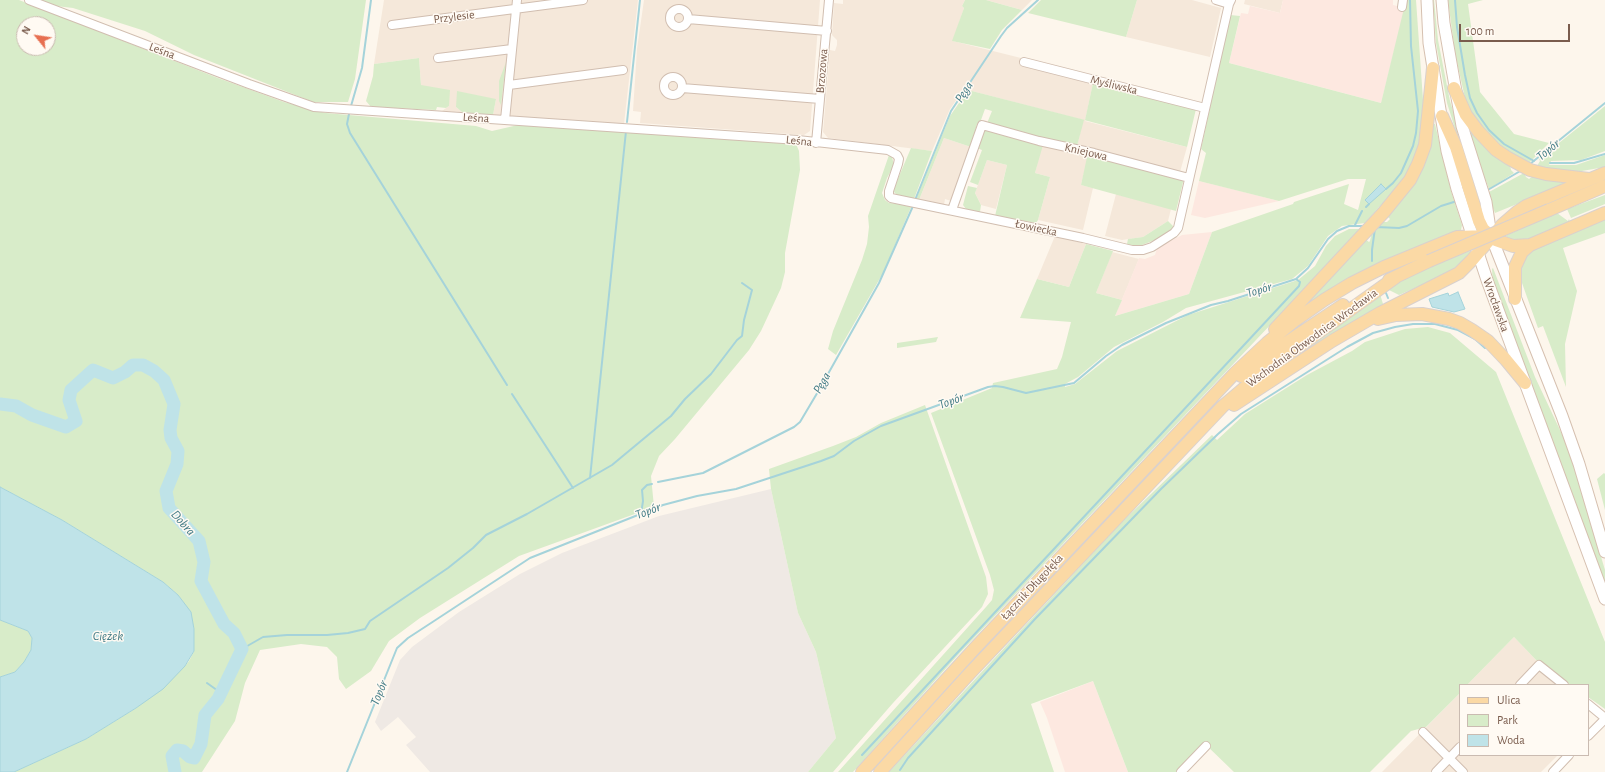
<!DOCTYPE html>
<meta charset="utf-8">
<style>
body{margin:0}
#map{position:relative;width:1605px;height:772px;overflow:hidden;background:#fdf6ec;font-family:"Alegreya Sans",sans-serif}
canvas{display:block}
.legend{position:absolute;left:1459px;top:684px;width:130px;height:72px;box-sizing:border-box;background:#fffaf3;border:1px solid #cabbb1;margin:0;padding:5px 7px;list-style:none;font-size:12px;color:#7a5c4d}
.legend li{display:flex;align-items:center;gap:8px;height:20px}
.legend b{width:20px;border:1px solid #cabbb1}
.north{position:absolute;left:16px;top:16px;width:40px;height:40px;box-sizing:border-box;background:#fffaf3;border:1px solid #cabbb1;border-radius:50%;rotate:300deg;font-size:11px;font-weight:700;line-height:16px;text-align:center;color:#7a5c4d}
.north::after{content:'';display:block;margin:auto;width:14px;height:18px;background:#e76f51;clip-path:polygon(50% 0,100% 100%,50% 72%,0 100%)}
.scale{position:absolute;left:1459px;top:24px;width:111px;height:18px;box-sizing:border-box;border:2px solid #7a5c4d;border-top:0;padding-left:5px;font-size:12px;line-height:14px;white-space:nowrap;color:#7a5c4d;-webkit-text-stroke:3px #fffaf3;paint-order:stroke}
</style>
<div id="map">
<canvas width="1605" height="772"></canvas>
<ul class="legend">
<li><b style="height:5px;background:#fbd9a5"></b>Ulica</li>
<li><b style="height:11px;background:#d8ecc9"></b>Park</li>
<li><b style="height:11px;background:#bfe3e8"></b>Woda</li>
</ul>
<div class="north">N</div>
<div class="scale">100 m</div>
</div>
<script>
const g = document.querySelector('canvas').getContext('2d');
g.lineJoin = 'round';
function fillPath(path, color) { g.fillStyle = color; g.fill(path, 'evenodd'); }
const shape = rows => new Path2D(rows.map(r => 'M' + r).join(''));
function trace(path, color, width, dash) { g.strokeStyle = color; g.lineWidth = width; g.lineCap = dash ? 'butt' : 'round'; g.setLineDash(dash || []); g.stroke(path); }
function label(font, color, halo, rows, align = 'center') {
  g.font = font + ' "Alegreya Sans",sans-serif'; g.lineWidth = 3; g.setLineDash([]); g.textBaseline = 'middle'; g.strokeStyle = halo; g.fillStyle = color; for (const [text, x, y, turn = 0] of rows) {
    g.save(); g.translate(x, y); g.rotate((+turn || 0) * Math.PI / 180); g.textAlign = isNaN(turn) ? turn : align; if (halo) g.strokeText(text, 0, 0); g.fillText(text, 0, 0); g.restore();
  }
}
const residential = shape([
 [384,0,638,0,624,124,493,115,496,99,456,107,462,112,442,111,449,106,421,85,419,58,374,64],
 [644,0,820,0,810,131,804,135,640,123,641,112,633,111,637,49],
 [843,0,965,0,962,6,964,8,953,41,1025,59,1093,83,1085,121,1187,147,1180,172,1077,146,1083,120,964,89,950,109,932,151,828,138,823,132,830,50,835,51,837,45,837,40,832,35,834,3,843,4],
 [986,0,1032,0,1022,10],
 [1137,0,1192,0,1221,8,1210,57,1126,37],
 [1245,0,1283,0,1280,13,1244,4],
 [944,138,971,147,951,201,945,199,944,205,919,200],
 [1042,145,1088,157,1081,185,1093,188,1083,230,1038,220,1050,177,1035,173],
 [987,160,1007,165,996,209,981,205,975,193],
 [1116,194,1171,209,1168,221,1143,237,1122,240,1105,236],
 [1055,236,1086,244,1069,287,1037,279],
 [1112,252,1139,259,1122,300,1096,293],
 [1514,637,1537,661,1533,666,1557,685,1467,685],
 [1460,693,1460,755,1558,755,1541,772,1382,772]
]);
const commercial = shape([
 [1283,0,1393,0,1393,5,1405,8,1381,103,1229,63,1241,13,1248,14,1250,6,1280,13],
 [1199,181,1228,188,1279,201,1205,218,1191,215],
 [1212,232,1189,294,1115,316,1139,258,1145,259,1155,255,1157,248,1182,235],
 [1093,681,1128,772,1065,772,1047,718,1040,702]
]);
const industrial = shape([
 [771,489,798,613,816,652,836,738,808,772,430,772,406,745,416,737,398,717,381,731,375,722,400,660,412,647,459,612,520,574,562,553,659,516]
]);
const green = shape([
 [0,0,19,0,218,78,284,102,326,113,476,126,492,131,518,125,586,128,796,144,799,151,800,170,785,253,785,272,781,288,761,331,749,350,675,439,659,456,651,476,654,507,519,556,420,618,389,641,371,671,346,689,339,679,337,657,327,647,301,644,260,650,245,683,235,721,202,772,14,772,86,739,136,708,185,666,189,661,194,651,194,629,190,612,178,595,163,582,62,520,0,487],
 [24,24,48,24,48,48,24,48],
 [39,0,366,0,355,79,348,102,313,102,194,55,145,31,73,8,56,6],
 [965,0,986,0,1022,10,1002,30,990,49,952,41,964,8,962,6],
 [1041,0,1137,0,1126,37,1028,13],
 [1406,0,1416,0,1424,114,1418,150,1405,178,1365,223,1342,226,1328,236,1308,266,1292,279,1186,308,1163,322,1114,347,1078,377,1065,384,1065,387,1075,384,1117,351,1188,315,1298,280,1315,266,1326,246,1335,236,1349,229,1361,229,958,655,853,772,838,772,986,607,992,600,994,590,990,575,931,413,992,388,993,383,1057,369,1062,357,1071,322,1020,318,1037,279,1069,287,1086,244,1113,251,1096,293,1122,300,1115,316,1189,294,1212,232,1293,204,1294,202,1349,184,1344,204,1358,210,1366,179,1348,179,1279,201,1199,181,1206,153,1201,149,1230,15,1240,16,1229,63,1381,103],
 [1433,0,1434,0,1438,40,1450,101,1475,182,1472,183,1447,103,1436,43],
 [1448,0,1483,0,1468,4,1480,92,1514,134,1549,143,1529,163,1495,144,1472,114,1465,98,1455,53],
 [419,58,421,85,450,90,449,106,446,108,437,107,436,110,371,107,366,101,373,76,374,64],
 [506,62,501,105,499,101,499,81],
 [1093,83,1196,109,1187,147,1084,120,1077,146,1185,174,1176,211,1081,185,1087,157,1043,145,1035,173,1050,177,1038,220,1036,223,995,216,1007,165,987,160,978,185,970,182,982,150,977,148,992,111,985,109,981,120,977,124,971,147,944,138,919,200,916,199,950,116,968,90,1085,120],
 [457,91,496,99,493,115,462,112,456,107],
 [1605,106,1605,151,1581,160,1551,161,1549,165,1576,165,1605,155,1605,167,1576,172,1562,172,1537,166,1540,161,1539,159],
 [1433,124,1435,124,1451,191,1462,225,1461,230,1290,317,1365,239,1369,242,1370,241,1371,236,1370,234,1381,222,1387,222,1390,219,1387,216,1410,190,1422,170,1430,150],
 [1466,124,1510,165,1511,170,1514,173,1489,189,1486,181,1484,181],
 [911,148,932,151,914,199,898,196,894,192,894,188],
 [889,155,892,157,894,165,887,178,882,193,885,200,889,203,912,205,883,273,836,355,828,349,833,331,862,260,867,244,869,227,868,216],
 [1524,173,1526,177,1529,179,1533,176,1571,182,1495,213,1490,201,1492,201,1489,192],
 [968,186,977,188,975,193,981,205,980,212,966,209,963,205],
 [1605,195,1605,204,1571,218,1567,209],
 [1557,213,1568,221,1569,219,1570,222,1525,240,1514,240,1505,236],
 [1605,218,1605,233,1563,248,1577,291,1565,344,1566,387,1543,326,1538,328,1522,283,1520,272,1521,265,1526,252],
 [1168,221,1173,226,1172,230,1160,238,1142,245,1131,246,1127,244,1128,239,1143,237],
 [1470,251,1470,255,1463,263,1447,274,1399,295,1387,289,1413,273],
 [1493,268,1535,377,1568,447,1605,570,1605,587,1493,284,1492,269],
 [1380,294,1383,304,1257,382],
 [1428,327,1450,333,1496,372,1605,642,1605,709,1588,697,1588,685,1571,685,1537,661,1514,637,1467,685,1460,685,1460,693,1426,727,1411,731,1370,772,1234,772,1204,743,1176,772,1128,772,1093,681,1031,704,1054,772,889,772,977,677,1120,524,1212,435,1217,440,1245,414,1307,375,1352,351,1365,342,1405,329],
 [938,337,936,342,897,348,897,343],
 [925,405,986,577,988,594,982,607,893,703,833,772,808,772,836,738,816,652,798,613,771,489,769,469,833,446,856,437,881,423],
 [1604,473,1605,474,1605,510,1597,479],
 [0,620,28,631,32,638,31,650,24,662,15,672,0,677]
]);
const water = shape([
 [1381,184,1386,189,1369,204,1365,200,1381,184],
 [1458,292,1465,309,1454,312,1432,307,1429,299,1448,293,1449,296,1458,292],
 [0,487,62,520,163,582,178,595,191,612,194,629,194,651,185,666,163,689,136,708,86,739,14,772,0,772,0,677,15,672,24,662,31,650,32,638,28,631,0,620,0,487]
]);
const stream = shape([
 [1455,0,1457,27,1465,75,1470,98,1477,113,1489,130,1504,144,1534,161],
 [351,106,362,68,371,0],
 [349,114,347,124,350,133,507,385],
 [627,122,640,0],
 [1550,163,1574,163,1605,154],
 [1530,164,1605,103],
 [1386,189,1393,183,1401,173,1413,146,1416,133,1418,111,1411,46,1410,0],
 [1486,191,1522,170],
 [915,200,951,111,1001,36,1007,28,1038,0],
 [1366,207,1369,204],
 [1355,225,1362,211],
 [1376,227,1399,228,1407,226,1441,206,1457,201],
 [1372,261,1372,250,1375,228],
 [1386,293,1388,298],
 [512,394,573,488],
 [590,478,626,131],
 [658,482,703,473,794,427,800,422,819,390,879,283,913,206],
 [641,514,643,501,642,490,647,485,652,484],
 [242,649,263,637,287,635,327,635,348,633,365,629,370,621,448,568,473,548,486,535,527,514,612,465,671,416,685,399,711,374,737,340,742,336,744,320,752,290,742,283],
 [207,683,221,693],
 [862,755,1299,286,1300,282,1296,279],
 [900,770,908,758,1035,619,1161,489,1218,434,1241,414,1347,347,1373,333,1395,327,1413,324,1435,324,1458,330,1475,339,1485,348],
 [347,772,397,648,408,638,431,623,530,558,663,505,697,496,736,489,821,461,834,456,854,441,881,426,988,387,995,386,1003,387,1026,393,1074,383,1106,356,1122,345,1166,323,1211,305,1228,301,1296,279,1308,268,1328,239,1337,231,1349,226,1364,226]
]);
const river = shape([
 [0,404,16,406,32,415,66,427,76,421,69,400,71,390,93,370,113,378,125,372,133,365,143,365,154,371,164,380,174,404,170,430,171,438,178,451,177,464,166,491,169,508,199,541,204,562,201,581,224,624,234,633,242,649,218,699,205,715,201,744,194,758,190,757,183,751,177,750,172,756,175,772]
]);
const street = shape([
 [29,0,249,84,314,107,798,140,888,150,897,155,899,159,898,164,889,191,889,196,891,198,1083,238,1132,250,1143,250,1152,247,1174,233,1178,228,1229,4,1231,0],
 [1216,0,1229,4],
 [1402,7,1403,0],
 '670 18a9 9 0 1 1 18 0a9 9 0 1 1-18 0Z',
 [688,19,827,31],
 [392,25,583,0],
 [438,58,512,49],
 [1024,62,1205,108],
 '664 86a9 9 0 1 1 18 0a9 9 0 1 1-18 0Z',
 [509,85,623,70],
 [682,88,820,99],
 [505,120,517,0],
 [816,143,829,0],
 [952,210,982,125,1039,141,1094,153,1189,178],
 [1520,685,1539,665,1564,685],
 [1588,704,1605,718],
 [1423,732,1463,772],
 [1588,736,1605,719],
 [1181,772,1206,746],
 [1436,772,1460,747],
 [1553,772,1569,755]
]);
const secondary = shape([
 [1427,0,1429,43,1433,68,1447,151,1457,189,1487,280,1605,599],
 [1442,0,1444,23,1462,126,1486,202,1491,236,1562,416,1579,464,1605,552]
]);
const primary = shape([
 [1454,88,1466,115,1478,131,1496,150,1508,158,1530,170,1546,174,1589,179],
 [1442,116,1456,147,1479,221,1483,229,1496,240,1513,246,1530,245,1605,213],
 [1549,210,1605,186],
 [1389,280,1429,261],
 [1515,299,1515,267,1522,252,1530,245],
 [1378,319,1396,315,1422,314,1449,319,1460,323,1472,330,1488,341,1506,360,1525,383],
 [1275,329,1384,212,1410,180,1418,164,1425,145,1433,68],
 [1241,376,1277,349,1343,305],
 [1234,405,1332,341,1380,313,1459,273,1472,260,1502,225,1517,212,1526,206,1605,173],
 [862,772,975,648,1235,373,1267,343,1294,321,1324,300,1352,283,1384,267,1457,237,1489,236],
 [880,772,970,673,1223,406,1263,372,1396,277]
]);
const primaryBridge = shape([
 [1429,261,1549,210]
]);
const streetNames = [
 ["Przylesie",454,17,-7],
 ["Leśna",162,51,21],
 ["Brzozowa",822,71,-85],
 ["Myśliwska",1114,85,14],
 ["Leśna",476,118,4],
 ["Leśna",799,141,6],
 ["Kniejowa",1086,152,13],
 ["Łowiecka",1036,228,12],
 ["Wrocławska",1496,305,70],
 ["Wschodnia Obwodnica Wrocławia",1312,338,-36],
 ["Łącznik Długołęka",1032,587,-47]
];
const waterNames = [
 ["Pęga",964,92,-57],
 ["Topór",1548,150,-39],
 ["Topór",1259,290,-17],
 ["Pęga",822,383,-60],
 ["Topór",951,401,-20],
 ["Topór",648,511,-21],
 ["Dobra",183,523,48],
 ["Ciężek",108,636],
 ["Topór",379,693,-68]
];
fillPath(residential, '#f5e8da');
fillPath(commercial, '#fde8e0');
fillPath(industrial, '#efe9e4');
fillPath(green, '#d8ecc9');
fillPath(water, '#bfe3e8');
trace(water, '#a5d3da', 1);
trace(stream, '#a5d3da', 2);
trace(river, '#bfe3e8', 13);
trace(street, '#d1beb0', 10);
trace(secondary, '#d6c0b0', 13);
trace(primary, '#dad1cd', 14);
trace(street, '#fff', 8);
trace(secondary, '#fff', 11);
trace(primary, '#fbd9a5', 12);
trace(primaryBridge, '#dad1cd', 14, []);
trace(primaryBridge, '#fbd9a5', 12);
label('12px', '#7a5c4d', '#fffaf3', streetNames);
label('italic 13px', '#437c86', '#fffaf3', waterNames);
</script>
